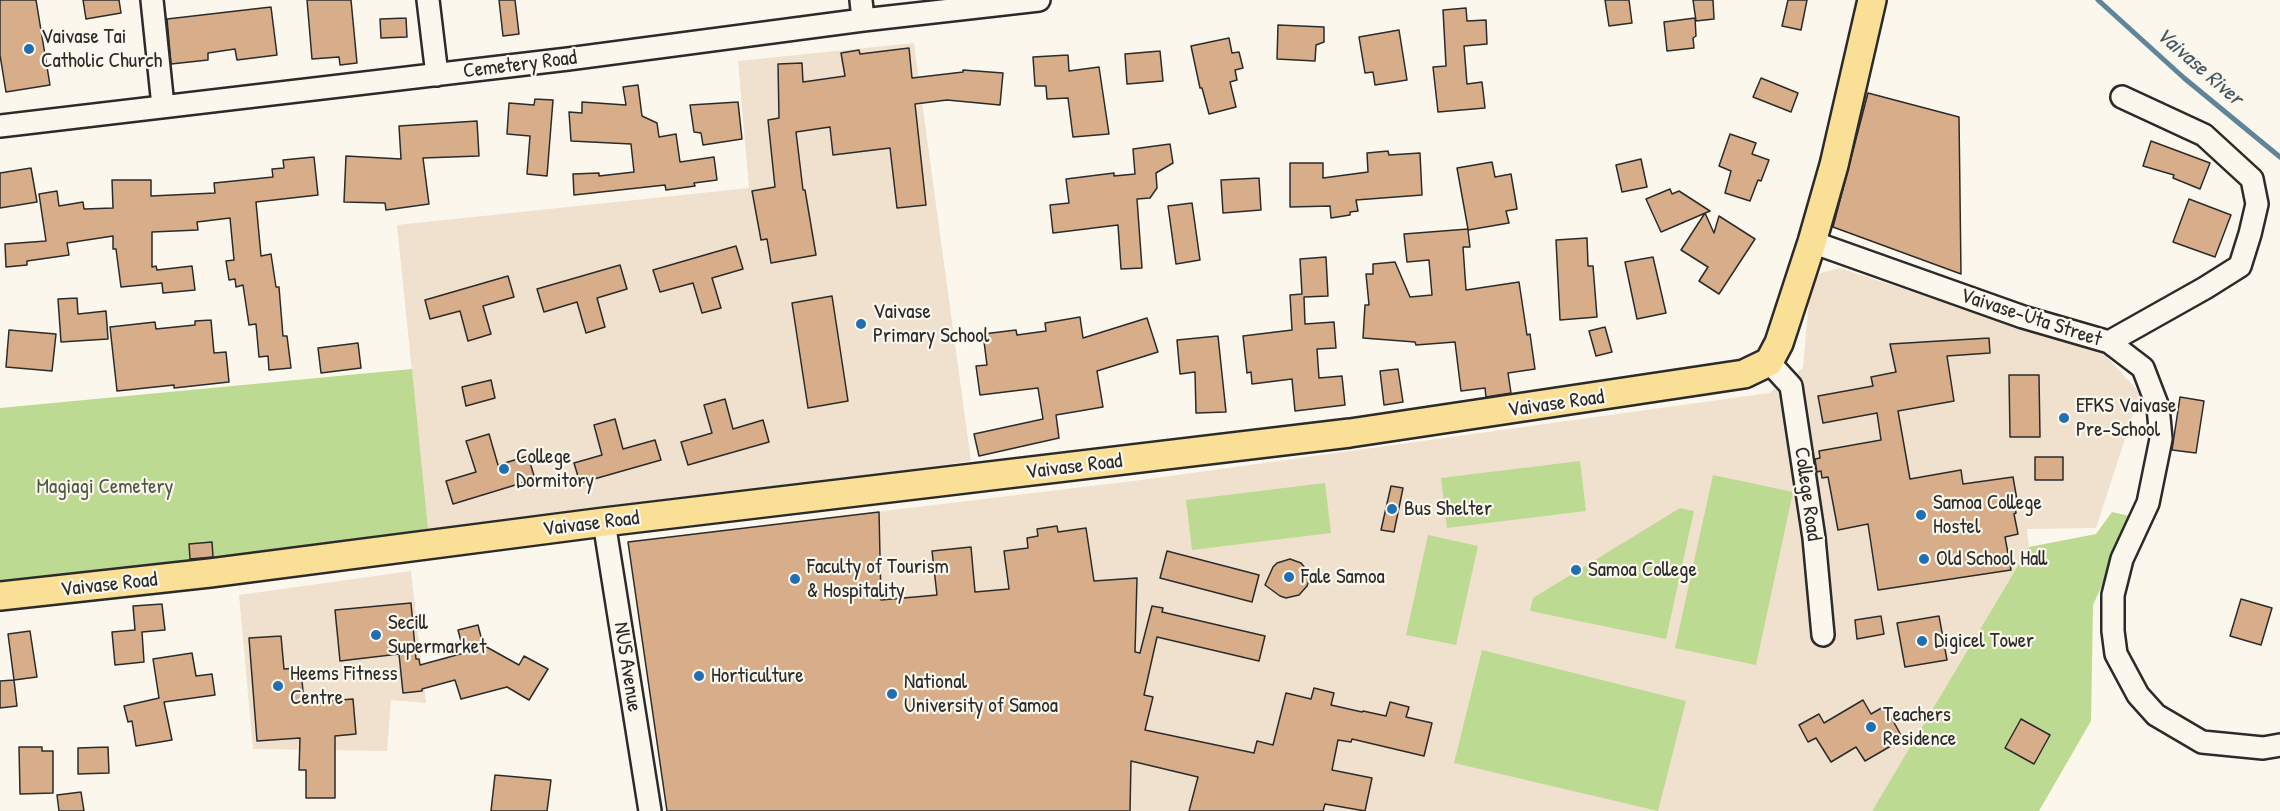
<!DOCTYPE html>
<style>
body{margin:0}
canvas{display:block;background:#fbf7ec}
</style>
<canvas width="2280" height="811"></canvas>
<script>
const g = document.querySelector('canvas').getContext('2d');
g.lineJoin = 'round';
function fillPath(path, color) { g.fillStyle = color; g.fill(path, 'evenodd'); }
const shape = rows => new Path2D(rows.map(r => 'M' + r).join(''));
function trace(path, color, width, dash) { g.strokeStyle = color; g.lineWidth = width; g.lineCap = dash ? 'butt' : 'round'; g.setLineDash(dash || []); g.stroke(path); }
function label(font, color, halo, rows, align = 'center') {
  g.font = font + ' "Patrick Hand",sans-serif'; g.lineWidth = 4.5; g.setLineDash([]); g.textBaseline = 'middle'; g.strokeStyle = halo; g.fillStyle = color; for (const [text, x, y, turn = 0] of rows) {
    g.save(); g.translate(x, y); g.rotate((+turn || 0) * Math.PI / 180); g.textAlign = isNaN(turn) ? turn : align; if (halo) g.strokeText(text, 0, 0); g.fillText(text, 0, 0); g.restore();
  }
}
const built = shape([
 [914,43,971,461,429,538,397,225,749,188,738,61],
 [1840,268,2105,355,2140,393,2096,528,2027,529,2029,547,1872,811,667,811,628,542,1141,480,1769,393,1803,368,1810,288,1820,273],
 [411,571,426,703,391,700,387,751,253,749,239,595]
]);
const green = shape([
 [412,369,429,538,0,587,0,408],
 [1580,461,1586,511,1447,528,1441,478],
 [1713,475,1793,492,1756,665,1675,648],
 [1325,483,1331,533,1192,550,1186,500],
 [1680,508,1694,511,1666,639,1530,611,1533,598],
 [2112,512,2134,517,2093,605,2091,721,2039,811,1872,811,2029,547,2096,534],
 [1428,535,1478,546,1456,645,1406,635],
 [1482,650,1686,701,1658,811,1454,763]
]);
const stream = shape([
 [2098,0,2184,78,2280,157]
]);
const building = shape([
 [0,0,36,0,50,85,6,92,0,55,0,0],
 [83,0,119,0,121,13,86,19,83,0],
 [307,0,351,0,357,63,340,65,339,57,312,59,307,0],
 [499,0,515,0,519,34,503,36,499,0],
 [1605,0,1629,0,1632,23,1609,26,1605,0],
 [1693,0,1713,0,1714,19,1696,21,1693,0],
 [1788,0,1807,0,1801,30,1782,26,1788,0],
 [271,7,277,55,237,60,235,49,208,53,208,60,171,64,167,19,271,7],
 [1466,8,1467,21,1486,20,1487,44,1464,46,1467,84,1482,82,1485,108,1438,112,1433,67,1446,66,1443,10,1466,8],
 [406,18,407,37,381,38,380,19,406,18],
 [1695,18,1696,36,1693,38,1694,48,1667,51,1664,22,1695,18],
 [1278,25,1324,27,1324,42,1316,45,1315,61,1277,59,1278,25],
 [1399,30,1407,80,1375,85,1373,72,1365,73,1359,37,1399,30],
 [1229,38,1232,53,1239,52,1243,68,1235,70,1237,80,1230,82,1236,107,1209,114,1202,88,1200,88,1191,46,1229,38],
 [909,48,912,78,963,72,963,70,1003,73,1000,105,947,100,915,104,926,205,897,208,890,148,833,155,830,127,796,132,803,190,805,190,816,255,771,263,767,239,761,240,752,191,775,187,768,120,779,118,778,64,802,63,803,82,845,76,841,53,859,50,860,54,909,48],
 [1160,51,1163,81,1127,84,1125,54,1160,51],
 [1068,55,1069,71,1099,67,1109,134,1073,137,1068,98,1047,99,1046,86,1035,86,1033,57,1068,55],
 [1761,78,1798,93,1791,112,1753,97,1761,78],
 [638,85,642,116,657,123,659,137,676,134,680,162,714,157,717,180,694,183,695,186,666,190,665,185,574,195,573,174,599,173,599,176,634,172,631,144,571,141,569,112,582,113,582,102,626,105,623,87,638,85],
 [1868,93,1959,117,1961,274,1833,227,1868,93],
 [535,99,553,100,547,176,527,174,530,136,507,134,509,103,534,105,535,99],
 [738,102,742,139,703,145,701,133,694,132,690,105,738,102],
 [477,121,479,156,423,158,429,204,386,210,385,203,344,202,346,156,401,159,399,126,477,121],
 [1730,134,1756,143,1752,154,1769,160,1761,181,1758,180,1750,201,1725,193,1731,171,1719,166,1730,134],
 [2151,141,2210,163,2200,189,2173,178,2174,175,2143,166,2151,141],
 [1170,144,1173,163,1156,173,1157,188,1150,198,1137,199,1142,268,1121,269,1118,225,1053,233,1050,205,1069,203,1066,179,1114,173,1114,176,1135,174,1133,149,1170,144],
 [1388,151,1389,155,1420,153,1422,195,1356,200,1358,211,1350,212,1350,215,1331,218,1330,206,1290,207,1290,163,1323,163,1323,178,1368,172,1367,153,1388,151],
 [314,157,318,195,256,202,261,256,271,254,276,287,279,287,283,336,287,336,291,368,269,370,268,356,259,357,256,324,249,325,243,285,236,287,235,279,229,280,226,261,234,260,230,218,197,222,198,230,152,232,152,267,156,266,157,270,192,266,195,290,163,293,162,283,121,287,116,249,113,249,113,236,67,243,69,255,27,261,27,265,6,267,5,244,46,241,39,194,57,191,59,206,83,202,84,209,113,208,112,180,151,180,151,196,215,193,214,183,273,177,272,169,284,168,283,160,314,157],
 [1641,159,1647,187,1622,192,1616,165,1641,159],
 [1492,162,1495,177,1511,174,1517,209,1506,211,1509,223,1468,230,1470,247,1463,247,1466,290,1519,282,1527,335,1530,334,1535,369,1508,373,1511,393,1486,397,1485,388,1461,391,1455,342,1416,345,1415,342,1363,338,1365,305,1369,305,1366,274,1373,274,1373,264,1395,262,1410,297,1432,295,1429,260,1407,262,1404,234,1468,229,1457,168,1492,162],
 [31,168,37,202,0,208,0,173,31,168],
 [1259,178,1261,210,1223,213,1221,180,1259,178],
 [1670,189,1672,194,1679,191,1710,211,1661,232,1646,199,1670,189],
 [2189,199,2231,215,2215,257,2173,242,2189,199],
 [1192,203,1200,260,1176,264,1168,206,1192,203],
 [1705,213,1714,233,1719,216,1755,239,1719,294,1699,281,1708,267,1681,250,1705,213],
 [1587,238,1588,266,1593,266,1597,317,1560,320,1556,240,1587,238],
 [736,246,743,269,712,278,721,308,702,313,693,283,660,292,653,270,736,246],
 [1326,257,1328,296,1304,297,1305,324,1334,322,1336,348,1317,349,1319,378,1342,376,1345,405,1295,411,1292,379,1252,384,1251,372,1247,373,1243,336,1292,330,1290,295,1302,294,1300,259,1326,257],
 [1653,257,1666,313,1637,319,1625,262,1653,257],
 [620,265,627,289,597,298,605,327,586,333,577,302,544,312,537,289,620,265],
 [508,276,514,297,483,306,491,334,468,341,460,311,430,319,425,300,508,276],
 [832,296,848,401,808,408,792,303,832,296],
 [77,298,78,314,106,311,108,339,61,342,58,299,77,298],
 [1080,317,1083,338,1147,318,1158,352,1097,371,1103,407,1056,415,1059,438,979,456,974,434,1043,419,1038,388,980,395,976,366,987,365,983,334,1016,330,1017,335,1046,331,1045,323,1080,317],
 [211,320,214,353,226,352,229,382,174,388,174,385,117,391,110,327,155,322,156,329,195,325,195,321,211,320],
 [1605,327,1612,352,1596,356,1589,331,1605,327],
 [9,330,56,334,52,371,6,367,9,330],
 [1218,336,1226,412,1196,413,1195,372,1180,374,1177,340,1218,336],
 [1989,338,1990,353,1947,356,1954,401,1898,411,1910,479,1961,470,1963,484,2013,477,2017,500,2014,500,2016,513,2014,514,2018,534,2005,537,2011,570,1878,590,1868,524,1838,530,1828,477,1822,478,1821,471,1817,472,1815,459,1820,458,1819,451,1881,440,1877,413,1823,423,1818,396,1873,386,1871,377,1896,372,1890,344,1989,338],
 [358,343,361,368,321,373,318,348,358,343],
 [1398,369,1403,402,1384,405,1380,371,1398,369],
 [2009,375,2039,375,2040,437,2010,437,2009,375],
 [491,380,495,398,466,406,462,387,491,380],
 [2180,397,2204,401,2196,453,2172,450,2180,397],
 [725,399,733,429,763,420,769,442,688,465,681,442,712,433,704,405,725,399],
 [615,419,623,449,655,440,661,460,580,483,574,463,602,455,594,425,615,419],
 [489,434,498,465,528,456,535,479,453,504,446,481,476,472,466,441,489,434],
 [2035,457,2063,457,2063,480,2035,480,2035,457],
 [1391,486,1403,488,1394,532,1381,530,1391,486],
 [879,512,881,600,937,595,932,551,971,547,975,592,1009,589,1004,551,1028,548,1027,538,1038,536,1037,529,1057,526,1058,532,1086,528,1094,581,1137,578,1135,652,1140,653,1152,606,1163,608,1162,612,1265,636,1259,661,1157,637,1144,695,1153,697,1145,730,1254,753,1257,741,1273,745,1286,693,1311,699,1314,688,1334,693,1331,705,1362,712,1363,711,1386,716,1390,702,1409,707,1406,717,1432,723,1424,756,1352,739,1351,742,1338,740,1332,770,1372,778,1365,811,1325,804,1323,811,1189,811,1198,777,1131,761,1130,811,667,811,628,542,879,512],
 [212,542,213,557,190,559,189,544,212,542],
 [1167,551,1259,575,1252,602,1160,578,1167,551],
 [1290,559,1301,563,1305,568,1309,580,1307,586,1299,595,1286,598,1280,596,1265,585,1273,567,1277,563,1290,559],
 [2241,599,2272,608,2261,645,2230,636,2241,599],
 [411,603,416,659,419,659,420,665,464,653,458,630,478,625,483,645,519,665,524,656,548,669,529,700,507,687,461,699,455,680,422,689,422,691,403,693,399,654,340,661,335,610,411,603],
 [162,604,165,630,142,632,144,662,115,665,112,632,135,630,133,606,162,604],
 [1881,616,1884,634,1857,639,1855,620,1881,616],
 [1939,616,1947,660,1905,667,1897,623,1939,616],
 [30,631,37,677,14,680,8,634,30,631],
 [281,636,284,669,297,668,297,681,302,680,304,703,353,699,356,734,335,736,335,798,306,798,306,770,299,770,300,738,257,741,249,638,281,636],
 [192,653,196,676,212,674,215,695,164,702,172,740,136,746,132,721,128,722,124,706,159,698,153,659,192,653],
 [14,680,17,706,0,708,0,681,14,680],
 [1863,700,1871,714,1885,706,1903,739,1865,761,1856,747,1831,762,1816,738,1808,742,1799,725,1819,714,1824,723,1863,700],
 [2021,719,2050,735,2034,764,2005,748,2021,719],
 [19,747,42,747,42,751,53,751,53,793,20,794,19,747],
 [108,747,109,773,78,774,78,748,108,747],
 [495,775,551,780,547,811,491,811,495,775],
 [81,792,84,811,59,811,57,795,81,792]
]);
const minor = shape([
 [152,0,163,106],
 [428,0,437,75],
 [861,0,863,20],
 [0,126,568,59,863,20,1039,0],
 [1812,242,2023,317,2109,342,2143,368,2158,407,2161,439,2148,503,2122,559,2113,595,2113,631,2116,654,2138,695,2156,715,2202,742,2263,748,2280,745],
 [2109,342,2205,288,2240,266,2250,234,2257,204,2252,179,2204,135,2122,97],
 [1769,362,1791,386,1814,538,1823,635],
 [604,522,650,811]
]);
const major = shape([
 [0,596,210,573,604,522,1350,433,1744,374,1769,362,1779,343,1812,242,1834,165,1872,0]
]);
const markers = [
 [29,49,6,"#1f6fb2"],
 [861,324,6,"#1f6fb2"],
 [2064,418,6,"#1f6fb2"],
 [504,469,6,"#1f6fb2"],
 [1392,509,6,"#1f6fb2"],
 [1921,515,6,"#1f6fb2"],
 [1924,559,6,"#1f6fb2"],
 [1576,570,6,"#1f6fb2"],
 [1289,577,6,"#1f6fb2"],
 [795,579,6,"#1f6fb2"],
 [376,635,6,"#1f6fb2"],
 [1922,641,6,"#1f6fb2"],
 [699,676,6,"#1f6fb2"],
 [278,686,6,"#1f6fb2"],
 [892,694,6,"#1f6fb2"],
 [1871,727,6,"#1f6fb2"]
];
const poiNames = [
 ["Vaivase Tai",41,37],
 ["Catholic Church",41,61],
 ["Vaivase",873,312],
 ["Primary School",873,336],
 ["EFKS Vaivase",2076,406],
 ["Pre-School",2076,430],
 ["College",516,457],
 ["Dormitory",516,481],
 ["Samoa College",1933,503],
 ["Hostel",1933,527],
 ["Bus Shelter",1404,509],
 ["Old School Hall",1936,559],
 ["Faculty of Tourism",807,567],
 ["& Hospitality",807,591],
 ["Samoa College",1588,570],
 ["Fale Samoa",1301,577],
 ["Secill",388,623],
 ["Supermarket",388,647],
 ["Digicel Tower",1934,641],
 ["Heems Fitness",290,674],
 ["Centre",290,698],
 ["Horticulture",711,676],
 ["National",904,682],
 ["University of Samoa",904,706],
 ["Teachers",1883,715],
 ["Residence",1883,739]
];
const streetNames = [
 ["Cemetery Road",520,65,-7],
 ["Vaivase-Uta Street",2031,318,18],
 ["Vaivase Road",1556,404,-8],
 ["Vaivase Road",1074,467,-7],
 ["College Road",1807,494,82],
 ["Vaivase Road",591,524,-7],
 ["Vaivase Road",109,585,-6],
 ["NUS Avenue",627,667,81]
];
const parkNames = [
 ["Magiagi Cemetery",105,487]
];
const waterNames = [
 ["Vaivase River",2199,67,41]
];
fillPath(built, '#f0e1ce');
fillPath(green, '#bdda92');
trace(stream, '#608599', 5);
fillPath(building, '#d7ae89');
trace(building, '#2b2b2b', 1.5);
trace(minor, '#2b2b2b', 26);
trace(major, '#2b2b2b', 32);
trace(minor, '#fbf7ec', 21);
trace(major, '#fadf96', 27);
for (const [x, y, r, color] of markers) { const dot = new Path2D(); dot.arc(x, y, r, 0, 2 * Math.PI); g.fillStyle = color; g.fill(dot); trace(dot, '#fbf7ec', 2); }
label('21px', '#2b2b2b', '#fbf7ec', poiNames, 'left');
label('21px', '#2b2b2b', '#fbf7ec', streetNames);
label('21px', '#505745', '#fbf7ec', parkNames);
label('italic 22px', '#455862', '#fbf7ec', waterNames);
</script>
